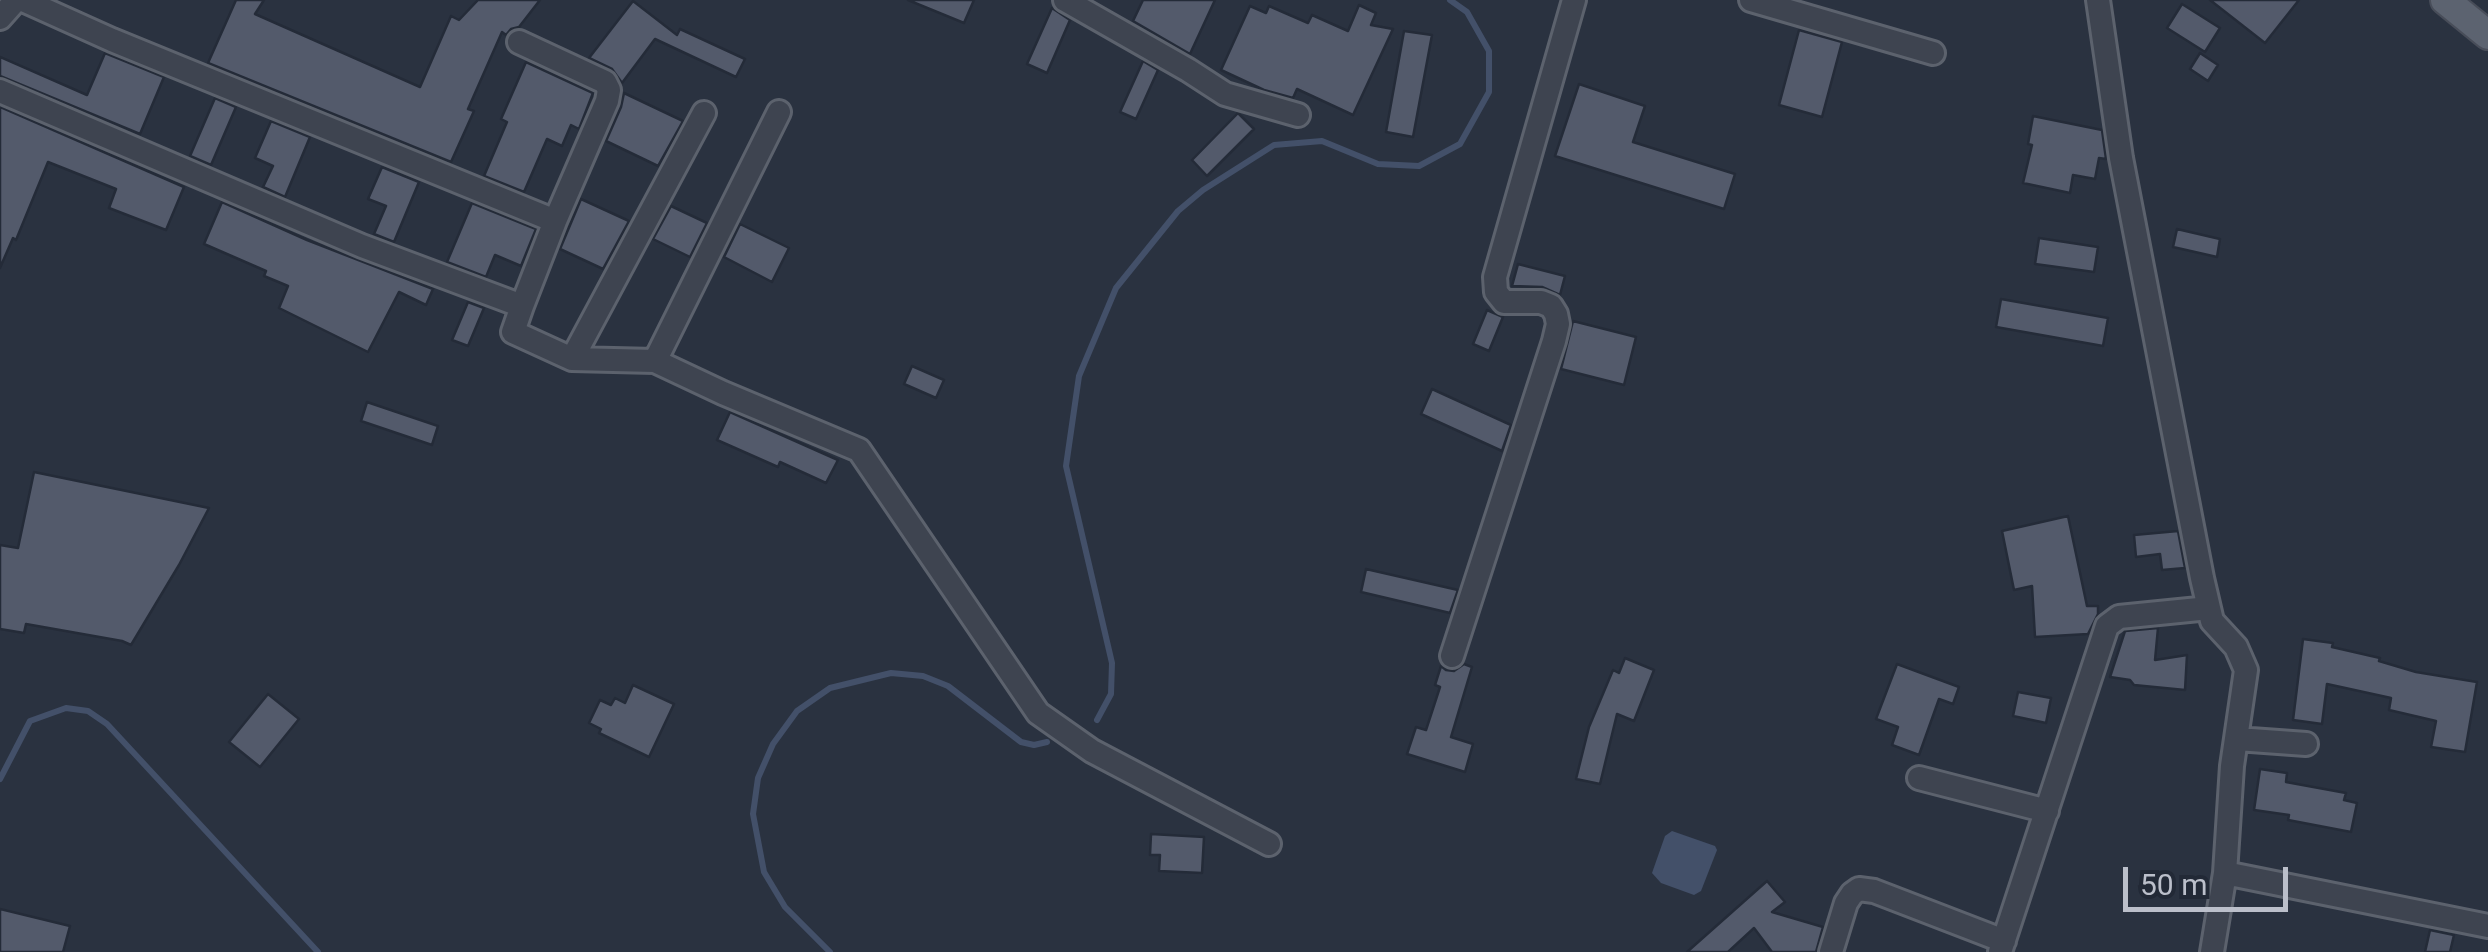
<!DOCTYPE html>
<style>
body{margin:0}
#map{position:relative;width:2488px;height:952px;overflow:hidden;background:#2a3240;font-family:Roboto,sans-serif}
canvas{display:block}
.scale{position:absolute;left:2123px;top:867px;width:165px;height:45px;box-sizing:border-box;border:5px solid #bbbfca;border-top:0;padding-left:12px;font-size:30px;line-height:35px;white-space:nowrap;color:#bbbfca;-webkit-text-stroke:8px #222936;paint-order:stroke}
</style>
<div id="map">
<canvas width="2488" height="952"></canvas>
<div class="scale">50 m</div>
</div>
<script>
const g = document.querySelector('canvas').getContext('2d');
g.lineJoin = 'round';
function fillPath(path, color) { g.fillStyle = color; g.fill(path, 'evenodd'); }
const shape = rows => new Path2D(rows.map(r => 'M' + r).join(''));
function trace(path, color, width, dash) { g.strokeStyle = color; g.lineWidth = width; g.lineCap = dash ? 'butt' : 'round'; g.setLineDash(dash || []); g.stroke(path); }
const water = shape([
 [1672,831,1715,846,1717,850,1701,891,1694,895,1661,883,1652,873,1665,836]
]);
const stream = shape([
 [1097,720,1111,694,1112,663,1066,466,1079,376,1116,288,1178,211,1203,190,1274,145,1322,141,1378,164,1419,166,1460,144,1489,92,1489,51,1467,12,1450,0],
 [0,779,30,721,66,708,88,711,107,724,318,952],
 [830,952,785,907,764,872,753,814,758,778,773,744,797,711,830,688,891,673,923,676,948,686,1021,742,1034,745,1047,742]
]);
const building = shape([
 [236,0,264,0,255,14,420,87,451,16,459,20,478,0,540,0,519,27,511,29,506,35,502,32,468,109,474,111,451,162,208,63,236,0],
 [908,0,974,0,964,23,908,0],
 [1143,0,1215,0,1190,54,1133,21,1143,0],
 [2210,0,2299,0,2265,43,2210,0],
 [633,1,677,35,680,29,745,59,736,77,655,39,622,83,612,69,589,58,633,1],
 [2182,4,2220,28,2205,52,2167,28,2182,4],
 [1359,5,1376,13,1371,25,1393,29,1353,115,1297,89,1293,98,1264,90,1221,70,1250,6,1266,13,1269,6,1308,23,1312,15,1348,31,1359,5],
 [1052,8,1070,20,1047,73,1027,64,1052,8],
 [1799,30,1842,42,1822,117,1779,105,1799,30],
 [1404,31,1432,35,1413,137,1386,132,1404,31],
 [105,53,164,77,140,134,0,76,0,57,87,95,105,53],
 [2200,53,2218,65,2208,81,2190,69,2200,53],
 [1143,61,1158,70,1136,119,1120,112,1143,61],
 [526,62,593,93,579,129,571,125,562,146,547,139,524,192,484,176,507,122,501,119,526,62],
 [1579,84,1645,106,1633,142,1735,174,1724,209,1555,156,1579,84],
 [624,93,683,121,658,166,606,141,621,107,624,93],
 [215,98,236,107,211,165,190,156,215,98],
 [0,107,184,187,166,230,109,208,116,189,48,162,16,240,13,238,0,268,0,107],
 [1238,113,1254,129,1207,176,1192,160,1238,113],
 [2033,116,2102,130,2106,159,2099,158,2095,179,2073,175,2070,193,2023,183,2032,145,2028,144,2033,116],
 [271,121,310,137,285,197,263,187,273,166,255,158,271,121],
 [382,167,419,182,394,242,374,234,386,206,368,199,382,167],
 [581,199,629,221,603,269,560,249,581,199],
 [222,202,307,240,433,289,426,305,399,292,368,352,279,308,288,286,264,276,266,271,204,244,222,202],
 [472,203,536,229,521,266,495,255,486,277,447,262,472,203],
 [671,206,707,223,690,257,653,239,671,206],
 [740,224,789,248,772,282,724,257,740,224],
 [2177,229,2220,239,2217,257,2173,247,2177,229],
 [2039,238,2098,247,2094,272,2035,264,2039,238],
 [1518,264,1565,276,1560,295,1542,287,1512,286,1518,264],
 [2001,299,2108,318,2103,346,1996,327,2001,299],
 [468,302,484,308,468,346,452,340,468,302],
 [1487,310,1503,317,1489,351,1473,344,1487,310],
 [1573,321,1636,337,1624,385,1561,369,1573,321],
 [912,366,944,380,936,398,904,384,912,366],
 [1432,389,1511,425,1502,451,1421,414,1432,389],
 [367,402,438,426,432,445,361,421,367,402],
 [730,412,838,460,826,483,780,462,778,467,717,440,730,412],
 [34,472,209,508,179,565,131,645,122,641,26,624,24,633,0,629,0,545,18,548,34,472],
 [2068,516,2087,606,2098,606,2098,614,2088,634,2035,637,2032,586,2014,590,2002,531,2068,516],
 [2178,531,2185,568,2162,570,2160,554,2136,557,2134,535,2178,531],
 [1366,569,1458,590,1450,613,1361,592,1366,569],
 [2158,628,2155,660,2187,655,2185,690,2134,685,2130,680,2110,677,2125,631,2158,628],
 [2303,639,2333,643,2332,647,2380,658,2379,661,2416,672,2477,682,2465,752,2431,747,2436,721,2389,710,2391,698,2327,684,2322,724,2293,720,2303,639],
 [1625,658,1654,670,1634,721,1617,714,1600,784,1576,779,1589,727,1613,670,1619,673,1625,658],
 [1464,664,1472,667,1451,737,1473,744,1465,772,1407,754,1416,727,1426,730,1440,687,1435,685,1441,666,1446,670,1454,671,1464,664],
 [1897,664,1959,687,1953,704,1939,699,1919,755,1892,745,1898,727,1876,719,1897,664],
 [633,685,674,704,649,757,599,733,601,729,589,723,600,700,611,705,615,698,625,703,633,685],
 [2018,692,2051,698,2046,723,2013,716,2018,692],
 [268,694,299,719,260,767,229,742,268,694],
 [2260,769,2287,773,2286,782,2346,793,2344,800,2357,803,2351,832,2288,820,2289,815,2254,810,2260,769],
 [1151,834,1204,837,1202,873,1159,871,1160,855,1150,855,1151,834],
 [1767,881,1785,902,1772,912,1823,927,1816,952,1772,952,1754,928,1728,952,1687,952,1767,881],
 [0,909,70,926,63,952,0,952,0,909],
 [2430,930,2454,935,2450,952,2425,952,2430,930]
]);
const minor = shape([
 [23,0,112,40,555,221],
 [1065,0,1188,70,1225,94,1298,115],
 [1751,0,1933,53],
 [2098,0,2121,158,2202,578,2212,621,2236,647,2246,670,2232,766,2225,873,2212,952],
 [0,18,16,0],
 [519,42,605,82,609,90,607,101,555,221,522,306],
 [0,91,362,246,522,306,513,332,572,359,655,361,723,393,859,450,1038,713,1092,751,1269,844],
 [572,359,704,113],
 [655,361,779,112],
 [1452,656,1554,341,1558,324,1556,314,1551,306,1541,302,1504,302,1496,292,1495,277,1574,0],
 [2237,739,2306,744],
 [1919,778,2047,811],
 [2225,873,2488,926],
 [1831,952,1846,903,1852,894,1859,889,1874,891,2004,941],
 [2000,952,2107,626,2119,617,2209,608]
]);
const major = shape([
 [2445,0,2488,35]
]);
fillPath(water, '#435069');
trace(stream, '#435069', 6);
fillPath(building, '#535a6b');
trace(building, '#242b38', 2.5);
trace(minor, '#5c626d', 28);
trace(major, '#484d59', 32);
trace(minor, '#3e4450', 22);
trace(major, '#5c6370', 28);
</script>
